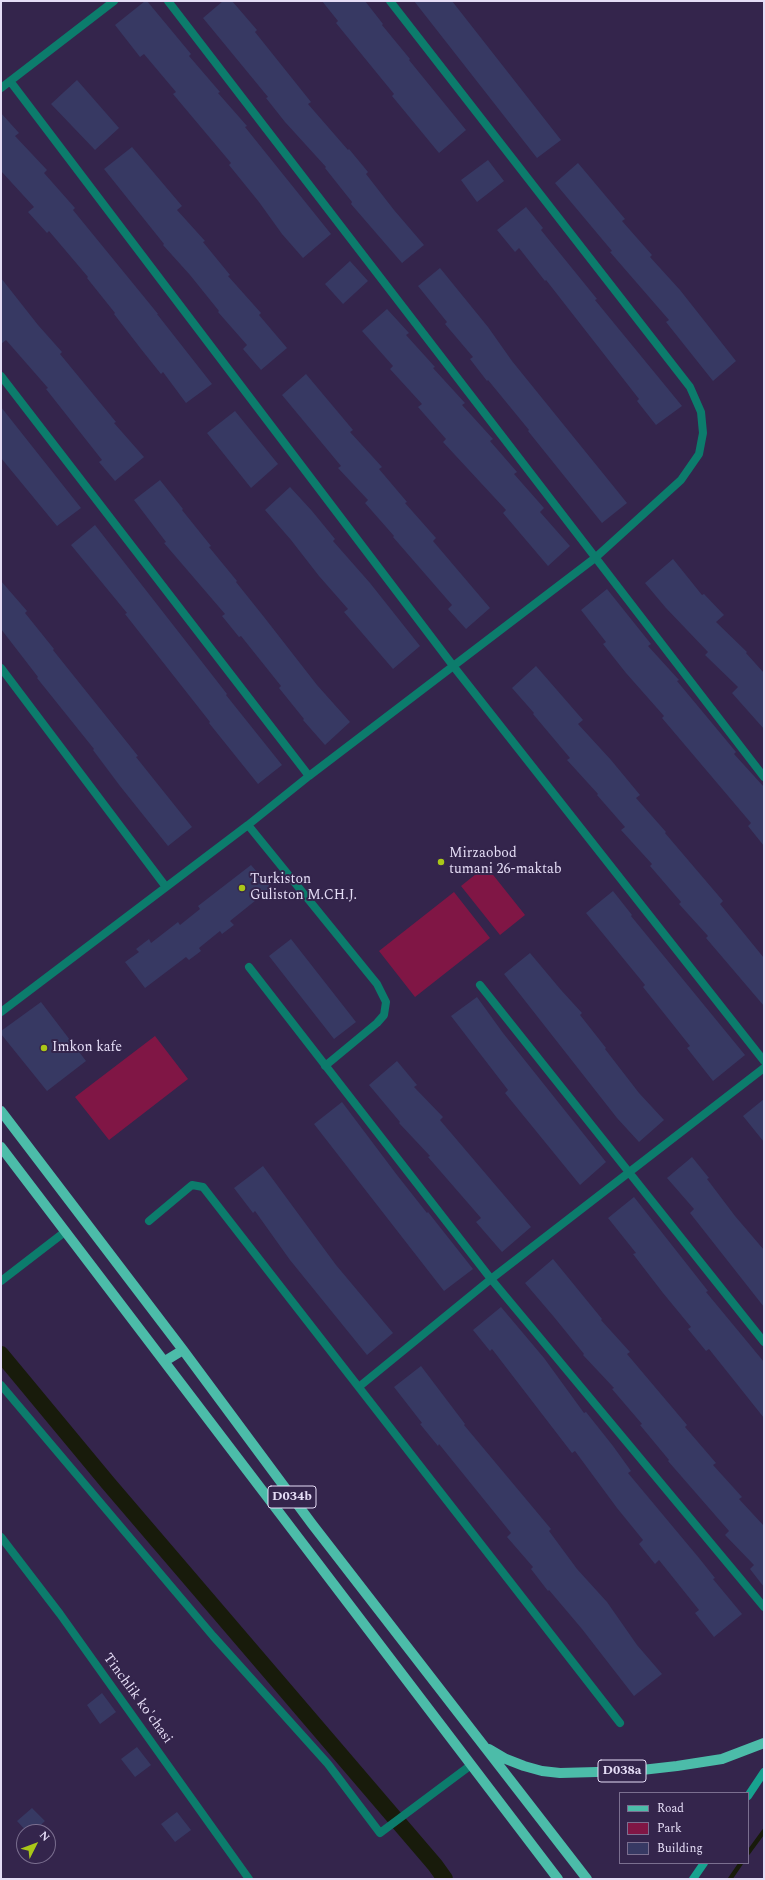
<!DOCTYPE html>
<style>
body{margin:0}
#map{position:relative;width:765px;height:1880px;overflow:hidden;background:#34254c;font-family:Spectral,serif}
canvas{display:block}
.frame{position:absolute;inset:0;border:2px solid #e5ddf6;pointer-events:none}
.legend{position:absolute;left:619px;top:1792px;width:130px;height:72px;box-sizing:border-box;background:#34254c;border:1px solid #7b6f90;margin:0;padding:5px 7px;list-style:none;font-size:12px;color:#e5ddf6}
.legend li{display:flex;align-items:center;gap:8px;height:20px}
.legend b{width:20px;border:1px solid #7b6f90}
.north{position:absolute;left:16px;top:1824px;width:40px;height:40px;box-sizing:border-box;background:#34254c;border:1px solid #7b6f90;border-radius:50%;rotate:48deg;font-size:11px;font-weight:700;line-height:16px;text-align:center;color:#e5ddf6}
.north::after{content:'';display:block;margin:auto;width:14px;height:18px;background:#aac718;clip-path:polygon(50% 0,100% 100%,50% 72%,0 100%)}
</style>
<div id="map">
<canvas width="765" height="1880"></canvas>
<div class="frame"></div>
<ul class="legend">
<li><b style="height:5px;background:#4cbca9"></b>Road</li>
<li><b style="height:11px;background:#801645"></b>Park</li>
<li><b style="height:11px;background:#373963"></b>Building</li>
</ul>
<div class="north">N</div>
</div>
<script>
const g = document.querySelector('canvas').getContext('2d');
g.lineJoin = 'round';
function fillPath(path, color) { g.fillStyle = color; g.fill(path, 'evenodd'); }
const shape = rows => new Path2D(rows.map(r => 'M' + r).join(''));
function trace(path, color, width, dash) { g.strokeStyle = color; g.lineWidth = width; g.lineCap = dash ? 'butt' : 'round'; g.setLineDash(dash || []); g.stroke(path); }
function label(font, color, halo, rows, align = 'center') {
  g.font = font + ' Spectral,serif'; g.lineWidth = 4; g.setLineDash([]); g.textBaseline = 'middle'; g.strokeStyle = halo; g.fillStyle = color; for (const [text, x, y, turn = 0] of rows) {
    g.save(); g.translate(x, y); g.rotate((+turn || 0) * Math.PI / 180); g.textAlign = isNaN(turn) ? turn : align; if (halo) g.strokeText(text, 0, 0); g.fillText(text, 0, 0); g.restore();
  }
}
const green = shape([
 [486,866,525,915,500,935,461,886],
 [454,892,490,938,415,997,379,951],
 [155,1036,188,1079,109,1140,75,1097]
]);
const stream = shape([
 [748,1853,764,1831],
 [730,1879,741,1863]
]);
const canal = shape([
 [1,1354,108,1483,435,1865,445,1879]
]);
const building = shape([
 [145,1,147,1,191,54,189,56,220,92,218,93,247,126,245,127,331,234,303,258,282,234,259,202,229,165,231,163,173,94,176,92,144,54,140,57,115,25],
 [223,1,232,1,257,30,255,32,311,102,308,104,348,150,349,149,368,172,366,174,394,210,424,245,402,263,351,204,352,202,325,168,326,167,285,122,266,98,268,97,203,18],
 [322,1,365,1,383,24,382,25,410,59,409,60,466,130,439,153,392,96,394,94,336,23,338,21],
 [414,1,452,1,561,140,537,158],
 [77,80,119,128,95,150,51,104],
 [1,113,19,133,15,136,47,170,44,173,75,208,73,210,158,314,157,314,212,384,186,403,163,372,161,374,141,349,114,314,115,313,87,278,88,277,49,231,47,233,28,212,34,207,1,171],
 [132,147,182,206,177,210,205,241,203,242,230,275,228,276,261,313,259,315,287,348,261,370,243,349,247,345,218,312,219,311,190,275,163,245,164,244,104,169],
 [488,160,504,181,477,202,461,180],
 [578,163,625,219,622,221,652,255,650,257,680,290,736,361,713,381,666,322,669,320,610,252,612,251,555,183],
 [526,207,543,228,541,230,597,299,595,300,682,406,656,425,637,401,639,399,546,280,545,281,519,248,515,252,497,230],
 [350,261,368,281,343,304,325,284],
 [440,268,488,327,512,361,627,503,602,523,528,431,529,430,488,380,487,381,470,359,473,357,445,324,447,322,418,286],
 [1,278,38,325,62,352,60,354,116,422,114,423,144,457,115,481,99,462,102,460,46,389,48,388,6,340,1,344],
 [387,309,409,333,406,335,435,367,433,368,465,403,462,405,493,439,490,441,517,472,514,474,544,508,540,512,570,546,548,566,503,513,506,510,443,442,446,439,418,407,422,404,390,369,393,366,362,331],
 [306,374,353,430,350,432,382,467,379,469,407,502,405,503,436,538,433,541,490,608,466,629,448,609,452,605,393,537,394,536,365,503,368,500,338,468,341,466,282,395],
 [1,407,81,508,57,526,1,458],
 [235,411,278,464,251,488,207,433],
 [160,480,183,509,182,510,211,546,209,547,237,581,236,582,264,617,317,685,350,722,325,745,303,720,304,719,279,688,281,686,241,636,239,637,222,616,225,614,164,543,166,542,134,500],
 [290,487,312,511,335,539,333,541,370,583,420,646,393,669,344,612,348,609,319,576,291,540,265,510],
 [95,525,227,694,226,695,282,765,258,784,209,723,210,722,125,614,127,613,71,545],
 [673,559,702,595,704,594,724,615,716,622,747,652,746,653,764,673,764,729,732,693,738,687,705,655,708,652,666,608,645,583],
 [1,581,27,611,25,613,54,649,53,650,138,756,136,757,192,827,168,846,120,786,93,750,94,749,37,678,38,677,1,629],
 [607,589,651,644,648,646,679,680,677,681,736,752,734,754,764,787,764,846,748,826,751,823,662,718,664,716,626,673,603,644,606,642,581,610],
 [536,666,583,720,578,724,611,760,640,795,636,798,666,832,665,833,723,901,720,904,764,958,764,1006,706,938,708,936,679,904,681,902,650,866,652,864,621,830,625,827,597,795,598,794,567,760,570,758,533,714,534,713,512,688],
 [251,865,271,888,230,921,234,925,222,934,220,931,199,948,201,951,189,960,186,957,145,988,125,962,139,952,136,949,149,939,151,943,178,922,180,925,200,909,198,906],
 [613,891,632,915,631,916,745,1055,713,1081,687,1048,690,1046,643,987,645,985,586,913],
 [291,939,356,1022,334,1039,269,956],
 [530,953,561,990,582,1013,580,1015,606,1048,605,1049,639,1093,664,1120,639,1142,617,1118,504,974],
 [477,997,503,1033,606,1162,580,1185,505,1093,508,1090,451,1016],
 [41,1002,86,1061,47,1091,1,1034,1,1031],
 [397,1061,417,1085,414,1087,443,1117,440,1120,531,1227,502,1252,476,1222,481,1218,428,1157,430,1156,399,1123,400,1122,369,1085],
 [764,1099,764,1142,743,1116],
 [342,1102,397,1175,427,1213,428,1212,473,1269,444,1291,314,1124],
 [692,1157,709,1178,707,1179,735,1216,764,1250,764,1307,690,1213,694,1209,667,1178],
 [263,1166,336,1265,393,1333,367,1355,290,1260,255,1211,253,1213,234,1188],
 [634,1197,708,1291,706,1292,764,1362,764,1418,709,1349,706,1351,688,1329,691,1327,663,1293,633,1254,636,1253,608,1218],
 [553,1259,602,1319,601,1320,630,1352,627,1354,687,1425,685,1427,716,1463,713,1465,742,1497,739,1499,764,1526,764,1587,750,1569,754,1565,725,1535,729,1531,668,1461,669,1460,640,1425,642,1424,612,1389,614,1388,583,1355,584,1354,554,1317,525,1283],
 [501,1307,544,1358,584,1413,586,1412,613,1446,631,1471,628,1473,699,1558,715,1578,713,1579,742,1614,714,1637,695,1613,699,1610,659,1560,655,1564,639,1544,643,1540,617,1508,575,1451,572,1453,492,1349,490,1351,473,1330],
 [421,1366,465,1424,464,1425,551,1529,549,1531,577,1569,607,1602,637,1645,662,1674,634,1696,582,1629,549,1590,548,1591,531,1569,533,1567,507,1537,511,1533,439,1444,438,1446,420,1424,422,1423,394,1387],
 [102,1693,116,1712,100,1724,87,1705],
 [137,1747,151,1765,135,1777,121,1759],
 [32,1808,45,1821,33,1832,27,1832,17,1821],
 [177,1812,191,1830,175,1842,161,1824]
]);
const service = shape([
 [1,1385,213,1636,328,1764,380,1833,471,1765]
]);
const minor = shape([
 [168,1,764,777],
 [10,81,454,667,764,1061],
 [1,88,114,1],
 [1,376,309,776],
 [1,668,166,887],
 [248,825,377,984,386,1002,384,1015,377,1023,325,1066],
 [249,967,491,1279,764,1607],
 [480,985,764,1342],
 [1,1012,248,825,309,776,595,558,681,480,699,454,703,433,701,412,690,387,390,1],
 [149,1221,192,1185,203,1187,620,1723],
 [1,1281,66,1231],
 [360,1386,491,1279,764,1068],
 [1,1537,60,1614,249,1879]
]);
const secondary = shape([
 [748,1796,764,1772],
 [693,1879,704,1863]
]);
const primary = shape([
 [1,1111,183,1350,312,1524,587,1879],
 [1,1147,558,1879],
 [165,1361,183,1350],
 [489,1749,506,1759,524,1766,542,1771,560,1773,633,1771,677,1766,722,1759,764,1743]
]);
const markers = [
 [441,862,4,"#aac718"],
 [242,888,4,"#aac718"],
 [44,1048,4,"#aac718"]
];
const shields = [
 [292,1497,48],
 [622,1771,48]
];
const shieldNames = [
 ["D034b",292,1497],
 ["D038a",622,1771]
];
const poiNames = [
 ["Mirzaobod",449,854],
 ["tumani 26-maktab",449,870],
 ["Turkiston",250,880],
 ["Guliston M.CH.J.",250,896],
 ["Imkon kafe",52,1048]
];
const streetNames = [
 ["Tinchlik ko'chasi",137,1699,54]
];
fillPath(green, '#801645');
trace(stream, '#181b0b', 4.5);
trace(canal, '#181b0b', 16);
fillPath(building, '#373963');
trace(service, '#0c7c6c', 8);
trace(minor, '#0c7c6c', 8);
trace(secondary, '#17a28f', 8);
trace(primary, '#4cbca9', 10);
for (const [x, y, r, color] of markers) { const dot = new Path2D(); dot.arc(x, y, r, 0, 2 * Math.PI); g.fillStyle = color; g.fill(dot); trace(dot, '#34254c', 1.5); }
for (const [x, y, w] of shields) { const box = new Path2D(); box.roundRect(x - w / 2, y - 11, w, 22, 3); g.fillStyle = '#34254c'; g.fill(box); trace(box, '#e5ddf6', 1); }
label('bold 13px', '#e5ddf6', null, shieldNames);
label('14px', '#e5ddf6', '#34254c', poiNames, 'left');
label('14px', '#e5ddf6', '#34254c', streetNames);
</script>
